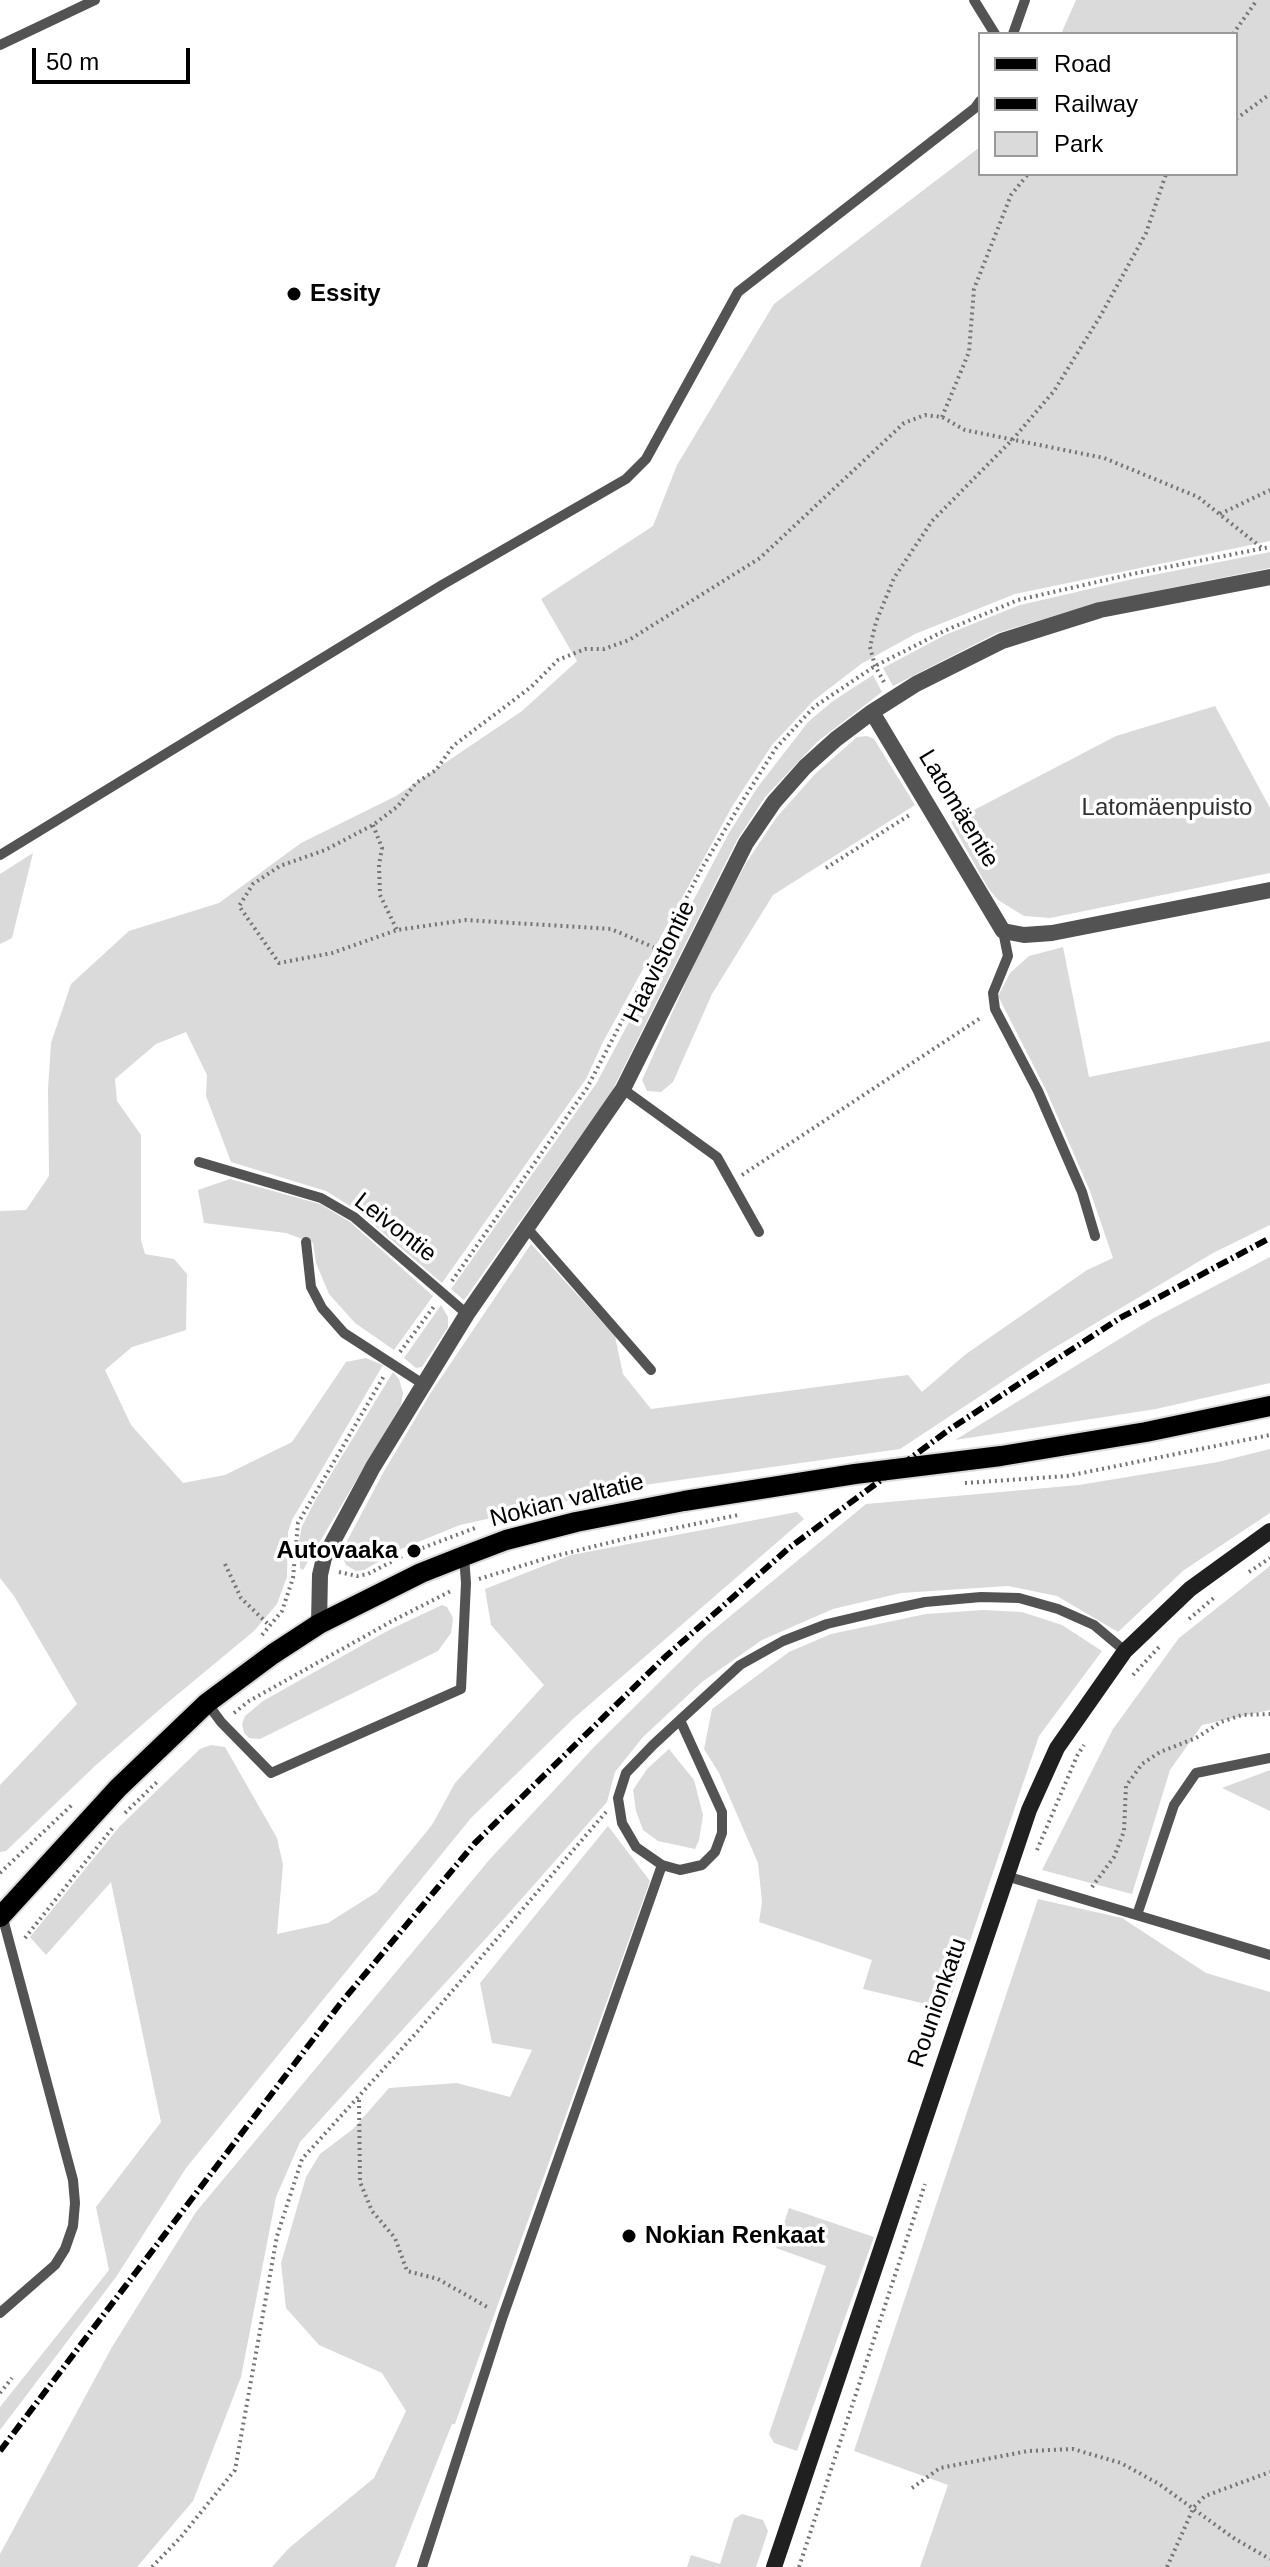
<!DOCTYPE html>
<meta charset="utf-8">
<style>
body{margin:0}
#map{position:relative;width:1270px;height:2567px;overflow:hidden;background:#fff;font-family:Arial,sans-serif}
canvas{display:block}
.legend{position:absolute;left:978px;top:32px;width:260px;height:144px;box-sizing:border-box;background:#fff;border:2px solid #999;margin:0;padding:10px 14px;list-style:none;font-size:24px;color:#000}
.legend li{display:flex;align-items:center;gap:16px;height:40px}
.legend b{width:40px;border:2px solid #999}
.scale{position:absolute;left:32px;top:48px;width:158px;height:36px;box-sizing:border-box;border:4px solid #000;border-top:0;padding-left:10px;font-size:24px;line-height:28px;white-space:nowrap;color:#000;-webkit-text-stroke:6px #fff;paint-order:stroke}
</style>
<div id="map">
<canvas width="1270" height="2567"></canvas>
<ul class="legend">
<li><b style="height:10px;background:#000"></b>Road</li>
<li><b style="height:10px;background:#000"></b>Railway</li>
<li><b style="height:22px;background:#dadada"></b>Park</li>
</ul>
<div class="scale">50 m</div>
</div>
<script>
const g = document.querySelector('canvas').getContext('2d');
g.lineJoin = 'round';
function fillPath(path, color) { g.fillStyle = color; g.fill(path, 'evenodd'); }
const shape = rows => new Path2D(rows.map(r => 'M' + r).join(''));
function trace(path, color, width, dash) { g.strokeStyle = color; g.lineWidth = width; g.lineCap = dash ? 'butt' : 'round'; g.setLineDash(dash || []); g.stroke(path); }
function label(font, color, halo, rows, align = 'center') {
  g.font = font + ' Arial,sans-serif'; g.lineWidth = 7; g.setLineDash([]); g.textBaseline = 'middle'; g.strokeStyle = halo; g.fillStyle = color; for (const [text, x, y, turn = 0] of rows) {
    g.save(); g.translate(x, y); g.rotate((+turn || 0) * Math.PI / 180); g.textAlign = isNaN(turn) ? turn : align; if (halo) g.strokeText(text, 0, 0); g.fillText(text, 0, 0); g.restore();
  }
}
const green = shape([
 [1076,0,1270,0,1270,541,1015,594,915,634,861,664,813,701,772,745,733,805,603,1042,586,1079,442,1283,358,1211,326,1191,231,1162,206,1096,207,1075,186,1032,156,1044,115,1079,117,1101,141,1135,141,1240,145,1254,174,1259,187,1274,186,1330,132,1347,105,1370,131,1425,183,1483,225,1475,292,1442,346,1362,366,1358,383,1365,292,1520,288,1532,287,1577,277,1604,254,1631,166,1704,96,1765,6,1851,0,1852,0,1785,77,1704,14,1596,0,1578,0,1211,26,1210,49,1176,48,1089,51,1043,71,984,129,931,219,903,301,843,396,796,522,711,577,661,541,599,653,526,677,465,774,304,980,147,980,174,1236,174,1236,34,1061,34],
 [1270,552,1270,568,1097,603,997,633,893,686,883,668,945,635,1020,605,1133,579],
 [873,675,882,692,817,742,765,797,737,840,611,1093,464,1300,451,1289,596,1084,729,833,757,788,808,722,833,701],
 [1215,706,1270,808,1270,873,1050,918,1024,916,998,900,988,888,951,822,1116,736],
 [867,736,874,739,915,805,773,895,712,994,673,1082,661,1092,647,1091,642,1080,703,944,746,863,776,818,815,774,857,737],
 [33,853,12,938,0,944,0,874],
 [1063,947,1089,1077,1270,1041,1270,1225,1213,1253,1044,1354,900,1449,630,1487,460,1525,401,1549,364,1570,356,1571,346,1565,342,1556,346,1543,383,1473,430,1394,531,1244,615,1336,623,1374,651,1409,908,1375,922,1392,966,1354,1087,1270,1113,1258,1090,1191,1046,1090,998,996,1010,973,1029,956],
 [230,1179,320,1204,350,1222,433,1296,394,1350,355,1323,329,1294,316,1263,313,1243,286,1233,204,1223,198,1190],
 [1270,1257,1270,1383,1156,1409,955,1440,1152,1319],
 [441,1305,448,1317,448,1327,422,1367,416,1368,404,1358],
 [393,1372,399,1379,403,1393,401,1405,303,1570,300,1568,299,1541,302,1526,316,1499],
 [1270,1449,1270,1513,1184,1570,1118,1632,1057,1596,1008,1586,901,1593,833,1609,762,1640,702,1682,643,1737,615,1772,607,1802,510,1912,300,2142,276,2197,241,2377,193,2501,137,2567,0,2567,0,2554,112,2347,196,2212,490,1859,594,1747,705,1637,866,1504,1079,1485,1218,1462],
 [797,1512,804,1519,574,1718,471,1818,186,2168,116,2277,0,2430,0,2407,109,2270,96,2207,161,2122,111,1882,46,1955,30,1937,120,1826,200,1749,211,1745,225,1747,277,1838,283,1865,277,1934,328,1923,377,1892,432,1825,455,1783,544,1685,491,1625,485,1589,571,1555],
 [1270,1566,1270,1710,1202,1725,1170,1770,1132,1894,1042,1870,1113,1729,1179,1638],
 [442,1605,447,1607,453,1618,451,1633,438,1651,260,1739,249,1738,244,1733,242,1724,245,1716,263,1701,389,1630],
 [983,1610,1022,1612,1062,1625,1102,1651,1039,1736,947,2009,863,1989,872,1960,759,1922,762,1902,758,1863,719,1773,704,1749,712,1709,789,1652,831,1634,926,1614],
 [669,1749,694,1780,703,1815,699,1840,695,1849,658,1841,643,1830,636,1811,633,1790,647,1769],
 [1270,1770,1270,1811,1222,1788],
 [608,1826,650,1881,455,2424,452,2424,395,2567,272,2567,289,2548,374,2478,406,2411,382,2373,319,2345,286,2308,281,2263,306,2177,320,2154,353,2129,389,2088,457,2083,510,2097,532,2050,492,2043,480,1983],
 [1038,1899,1122,1918,1206,1973,1270,1992,1270,2567,920,2567,948,2485,854,2451],
 [789,2208,874,2237,797,2451,774,2443,769,2434,826,2266,776,2248],
 [742,2514,763,2520,768,2531,756,2567,687,2567,691,2555,720,2564,734,2519]
]);
const path = shape([
 [1233,34,1257,0],
 [1236,119,1270,94],
 [942,417,969,352,974,289,1011,195,1028,174],
 [1220,514,1270,490],
 [884,682,875,666,870,647,876,622,894,578,932,521,1013,439,1054,391,1101,315,1146,233,1166,174],
 [373,825,382,848,379,865,380,895,397,930],
 [826,868,911,814],
 [660,950,611,929,466,920,397,930,332,953,279,963,239,906,253,884,280,866,325,850,373,825,398,806,416,783,436,770,453,746,531,687,558,660,585,649,604,649,629,640,760,558,904,423,925,415,942,417,965,430,1104,458,1198,497,1262,548],
 [742,1175,982,1017],
 [452,1281,587,1088,702,868,738,808,776,748,814,707,875,666,944,631,1018,600,1132,574,1270,547],
 [400,1352,435,1305],
 [965,1483,1067,1476,1270,1435],
 [225,1564,241,1598,270,1626],
 [339,1572,357,1576,368,1574,404,1555,475,1528],
 [1249,1572,1270,1558],
 [479,1579,547,1558,628,1538,738,1515],
 [1189,1619,1216,1596],
 [262,1635,282,1611,293,1578,298,1523,384,1376],
 [1133,1675,1159,1647],
 [234,1713,249,1701,394,1620,453,1590],
 [125,1813,159,1780],
 [1037,1850,1077,1756,1084,1745],
 [0,1873,74,1803],
 [1092,1887,1114,1857,1124,1831,1126,1786,1142,1764,1160,1752,1196,1738,1221,1722,1242,1715,1270,1714],
 [25,1938,114,1826],
 [359,2100,360,2182,372,2211,395,2238,407,2271,438,2279,489,2308],
 [0,2393,12,2378],
 [912,2488,940,2468,1028,2451,1073,2449,1121,2463,1159,2484,1235,2539,1270,2559],
 [152,2567,181,2537,235,2470,277,2236,302,2159,417,2032,606,1812],
 [799,2567,925,2184],
 [1167,2567,1194,2507,1205,2496,1270,2472]
]);
const service = shape([
 [974,0,995,34],
 [1013,34,1025,0],
 [0,45,95,0],
 [0,855,442,585,626,479,646,459,738,292,975,108,980,101],
 [1003,931,1008,956,993,993,995,1009,1038,1091,1082,1192,1095,1236],
 [623,1089,717,1157,759,1232],
 [199,1162,321,1198,354,1217,467,1314],
 [527,1228,651,1370],
 [306,1242,311,1287,322,1308,344,1333,423,1384],
 [207,1703,221,1722,271,1773,461,1689,466,1583,464,1556],
 [680,1720,722,1812,722,1833,715,1852,702,1865,680,1870,662,1865,636,1847,622,1823,618,1798,626,1773,653,1745,680,1720,740,1665,783,1641,827,1624,878,1612,925,1602,981,1597,1019,1598,1058,1609,1094,1625,1125,1651],
 [1006,1876,1270,1955],
 [1137,1915,1174,1805,1196,1773,1270,1758],
 [0,2313,55,2265,65,2249,73,2226,75,2203,73,2180,2,1915],
 [422,2567,503,2316,662,1865]
]);
const minor = shape([
 [872,712,1003,931,1024,935,1052,933,1270,890],
 [319,1624,320,1575,324,1558,373,1467,467,1314,623,1089,746,843,774,802,805,767,836,739,872,712,916,684,1002,641,1100,610,1270,577]
]);
const secondary = shape([
 [774,2567,1029,1810,1057,1748,1125,1651,1190,1589,1270,1531]
]);
const primary = shape([
 [0,1917,118,1788,207,1703,273,1654,319,1624,421,1573,464,1556,506,1540,576,1522,684,1501,855,1474,1001,1456,1146,1432,1270,1406]
]);
const rail = shape([
 [0,2451,340,2004,475,1843,665,1657,789,1548,950,1429,1120,1318,1270,1238]
]);
const markers = [
 [294,294,8,"#000"],
 [414,1551,8,"#000"],
 [629,2236,8,"#000"]
];
const poiNames = [
 ["Essity",310,294],
 ["Autovaaka",398,1551,"right"],
 ["Nokian Renkaat",645,2236]
];
const parkNames = [
 ["Latomäenpuisto",1167,808]
];
const streetNames = [
 ["Latomäentie",958,809,59],
 ["Haavistontie",660,962,-64],
 ["Leivontie",395,1228,38],
 ["Nokian valtatie",567,1501,-14],
 ["Rounionkatu",938,2003,-71]
];
fillPath(green, '#dadada');
trace(primary, '#dbdbdb', 24);
trace(path, '#757575', 4, [2, 4]);
trace(service, '#535353', 10);
trace(minor, '#535353', 16);
trace(secondary, '#202020', 16);
trace(primary, '#000', 20);
trace(rail, '#000', 6, [12, 4, 2, 4]);
for (const [x, y, r, color] of markers) { const dot = new Path2D(); dot.arc(x, y, r, 0, 2 * Math.PI); g.fillStyle = color; g.fill(dot); trace(dot, '#fff', 3); }
label('bold 24px', '#000', '#fff', poiNames, 'left');
label('24px', '#313131', '#fff', parkNames);
label('24px', '#000', '#fff', streetNames);
</script>
